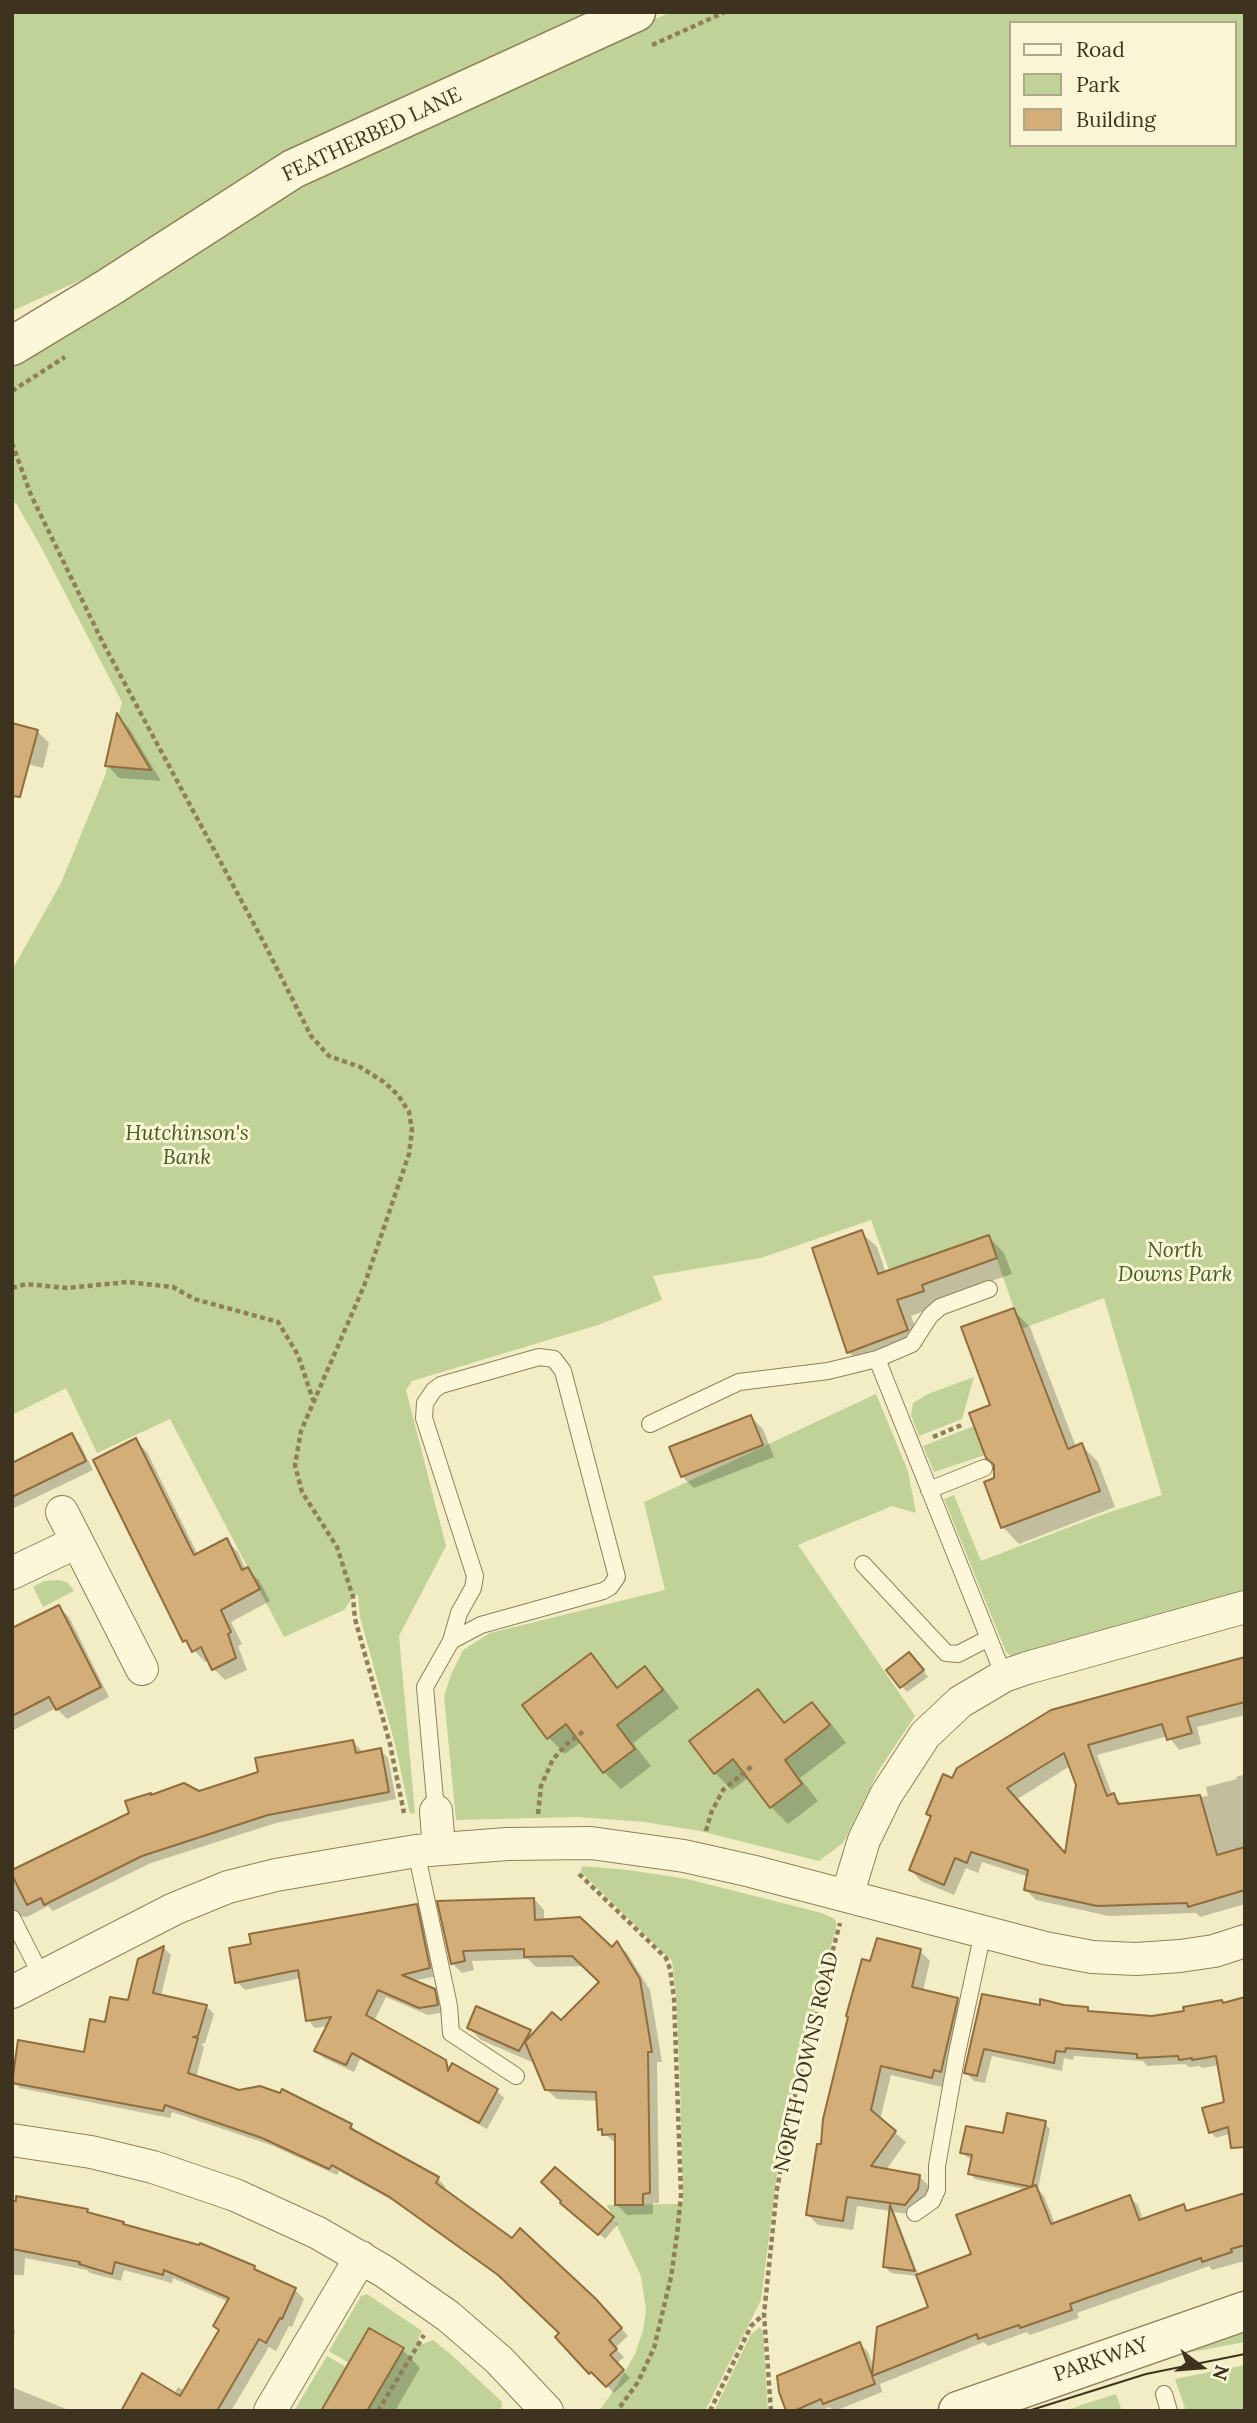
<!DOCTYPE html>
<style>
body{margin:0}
#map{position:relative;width:1257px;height:2423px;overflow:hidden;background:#f2edc5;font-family:Lora,serif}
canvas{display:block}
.frame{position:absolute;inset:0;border:14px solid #3e331e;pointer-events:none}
.legend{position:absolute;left:1009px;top:21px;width:228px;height:126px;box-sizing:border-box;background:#f9f5d5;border:2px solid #aea78c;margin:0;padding:9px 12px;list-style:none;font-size:21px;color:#3e331e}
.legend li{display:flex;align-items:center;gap:14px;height:35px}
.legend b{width:35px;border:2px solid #aea78c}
.north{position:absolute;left:1166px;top:2332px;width:70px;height:70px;-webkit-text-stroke:5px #f9f5d5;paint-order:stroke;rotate:106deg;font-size:19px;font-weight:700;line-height:28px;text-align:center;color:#3e331e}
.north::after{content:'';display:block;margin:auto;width:24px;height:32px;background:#3e331e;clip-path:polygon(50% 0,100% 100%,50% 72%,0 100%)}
</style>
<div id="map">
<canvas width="1257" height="2423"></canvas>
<div class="frame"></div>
<ul class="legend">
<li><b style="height:9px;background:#fcf7d9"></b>Road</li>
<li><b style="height:19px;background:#c0d297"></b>Park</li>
<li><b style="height:19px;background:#d3ae78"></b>Building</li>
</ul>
<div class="north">N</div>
</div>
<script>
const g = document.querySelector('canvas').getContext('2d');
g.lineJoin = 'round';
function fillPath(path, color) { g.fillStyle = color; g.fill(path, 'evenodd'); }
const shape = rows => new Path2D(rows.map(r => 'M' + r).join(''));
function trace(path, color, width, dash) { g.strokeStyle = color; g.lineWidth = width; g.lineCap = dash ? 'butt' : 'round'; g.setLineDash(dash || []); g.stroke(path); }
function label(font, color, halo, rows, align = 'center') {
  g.font = font + ' Lora,serif'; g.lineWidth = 6; g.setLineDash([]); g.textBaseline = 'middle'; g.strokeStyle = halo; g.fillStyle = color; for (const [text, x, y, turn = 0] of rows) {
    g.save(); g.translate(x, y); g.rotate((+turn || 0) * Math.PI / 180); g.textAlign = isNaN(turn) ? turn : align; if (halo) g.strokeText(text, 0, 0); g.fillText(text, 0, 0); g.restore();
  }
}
const green = shape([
 [12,12,593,12,293,147,103,270,12,311],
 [671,12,1245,12,1245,1596,1014,1658,1006,1652,944,1499,954,1495,981,1561,1101,1515,1162,1495,1104,1298,1021,1329,989,1236,889,1270,871,1220,761,1258,653,1276,662,1300,598,1325,412,1381,406,1390,446,1546,399,1636,415,1813,410,1814,395,1744,360,1617,358,1595,353,1597,344,1610,284,1637,170,1419,97,1453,66,1388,12,1415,12,970,61,883,105,776,122,702,41,547,16,503,12,504,12,367,304,178],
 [1010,23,1234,23,1234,145,1010,145],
 [974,1377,962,1419,919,1436,911,1415,913,1403,928,1394],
 [876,1394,908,1471,916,1513,892,1506,798,1545,915,1716,879,1770,843,1843,819,1861,700,1831,644,1822,578,1817,456,1820,444,1696,451,1675,463,1650,490,1633,665,1590,644,1502],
 [974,1426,985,1455,934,1472,923,1446],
 [58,1580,67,1582,74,1591,43,1607,33,1587,44,1581],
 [582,1866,628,1870,687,1879,822,1913,833,1918,836,1921,836,1927,790,2100,780,2149,761,2300,705,2411,599,2411,616,2387,635,2354,643,2331,646,2310,641,2276,607,2205,683,2204,680,2083,676,1994,672,1961,581,1872],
 [367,2294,422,2331,417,2341,423,2344,433,2340,454,2357,502,2402,501,2411,367,2411,369,2328,349,2363,329,2351,361,2296],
 [1245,2325,1245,2342,1181,2354,1176,2351],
 [760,2327,763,2332,768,2411,714,2411,751,2334],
 [327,2356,346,2367,321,2411,294,2411],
 [1245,2365,1245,2411,1186,2411,1175,2379],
 [1116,2394,1122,2411,1065,2411,1084,2404]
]);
const shadow = shape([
 [118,717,129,728,161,781,119,778,107,765],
 [37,731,49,743,43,768,12,760],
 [861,1232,877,1247,886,1273,989,1237,1004,1253,1012,1274,936,1300,938,1306,911,1316,923,1346,864,1367,849,1352],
 [1013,1310,1030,1327,1076,1447,1082,1446,1098,1462,1115,1507,1019,1544,1003,1527,995,1479],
 [751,1417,763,1429,774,1457,694,1488,682,1476],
 [72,1436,80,1444,93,1470,12,1509,12,1465],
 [136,1441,147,1452,198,1555,226,1540,238,1552,246,1570,259,1580,270,1601,231,1622,242,1644,238,1646,247,1670,225,1680,214,1669,210,1660,205,1662,185,1641],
 [59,1607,69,1617,109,1697,67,1719,56,1708,12,1731,12,1644],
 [590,1656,619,1688,645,1669,662,1686,679,1708,633,1743,651,1766,621,1789,604,1772,581,1742,565,1754,548,1737],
 [915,1659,928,1677,907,1692,888,1670],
 [1245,1659,1245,1715,1197,1727,1201,1744,1179,1750,1168,1736,1097,1755,1112,1794,1123,1805,1208,1796,1206,1787,1237,1779,1236,1777,1245,1774,1245,1904,1200,1917,1196,1913,1109,1916,1036,1900,1026,1890,1029,1877,982,1862,978,1873,966,1868,954,1895,921,1881,911,1870,933,1818,928,1814,953,1780],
 [1070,1766,1078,1785,1066,1856,1016,1800],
 [758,1691,786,1723,812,1704,829,1721,846,1743,800,1778,818,1801,788,1824,771,1807,749,1777,732,1790,715,1773],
 [353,1742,361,1750,362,1754,380,1750,388,1758,396,1799,276,1823,151,1863,53,1911,48,1906,27,1917,16,1916,12,1921,12,1872,199,1793],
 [534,1899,544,1910,544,1921,612,1949,617,1944,627,1953,650,1990,662,2062,657,2062,659,2203,653,2203,653,2214,627,2215,617,2205,616,2144,600,2129,599,2101,557,2099,546,2089,534,2059,532,2062,481,2040,469,2028,477,2009,533,2035,561,2022,601,1982,584,1966,536,1967,528,1959,472,1961,474,1970,462,1973,452,1963,440,1903],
 [416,1906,424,1914,437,1976,413,1981,434,1990,442,1998,445,2012,428,2015,386,1997,374,2021,445,2062,451,2068,497,2091,504,2098,487,2129,360,2059,354,2072,324,2058,316,2050,328,2026,315,2028,308,2020,301,1978,245,1990,237,1982],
 [164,1948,171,1955,161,1996,206,2006,214,2014,205,2043,201,2044,204,2047,196,2077,351,2125,358,2134,438,2179,445,2186,443,2191,604,2309,628,2336,615,2348,624,2357,616,2364,630,2378,614,2393,557,2337,561,2333,508,2282,397,2203,339,2171,337,2175,271,2145,172,2112,170,2118,20,2088,12,2081,20,2042,86,2054,106,2024,130,2002,139,1960],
 [920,1951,930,1961,923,1991,957,2000,968,2010,951,2081,944,2079,942,2087,891,2075,880,2120,906,2142,886,2170,919,2176,930,2187,927,2200,916,2215,894,2212,919,2276,973,2255,1029,2190,975,2179,970,2173,973,2159,968,2158,962,2152,1005,2135,1045,2123,1050,2129,1038,2189,1044,2196,1055,2224,1129,2197,1138,2205,1143,2220,1183,2206,1190,2212,1245,2195,1245,2261,1212,2270,1209,2266,1077,2313,1079,2318,1030,2335,1027,2332,988,2346,984,2342,880,2384,882,2392,835,2411,829,2407,821,2411,788,2411,860,2344,868,2352,874,2369,930,2308,918,2276,891,2273,885,2267,891,2211,857,2206,853,2230,818,2225,808,2215,823,2146,871,1963],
 [983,1996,1041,2007,1087,2008,1092,2013,1152,2018,1224,2004,1241,2061,1202,2068,1200,2066,1189,2067,1185,2064,1147,2066,1143,2061,1074,2056,1073,2060,1064,2058,1062,2071,992,2056,985,2083,974,2081,966,2073],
 [1243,2105,1245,2129,1216,2138,1211,2132],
 [555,2169,618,2224,605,2239,568,2208],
 [12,2203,87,2211,91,2214,123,2223,127,2227,254,2268,260,2273,295,2290,304,2299,292,2327,289,2326,276,2351,269,2347,231,2411,123,2411,174,2394,178,2387,185,2391,220,2331,229,2302,173,2278,172,2283,124,2270,121,2281,90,2273,87,2270,25,2258,24,2275,12,2275],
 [12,2327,15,2330,12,2357],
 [403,2350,420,2368,395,2411,323,2411],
 [12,2387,71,2411,12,2411]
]);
const building = shape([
 [117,713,151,770,105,766,117,713],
 [12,723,38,730,20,797,12,796,12,723],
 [862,1230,878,1274,989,1235,997,1258,922,1285,924,1291,897,1300,908,1330,847,1353,812,1248,862,1230],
 [1014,1308,1068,1449,1082,1443,1100,1491,1001,1528,984,1482,994,1478,994,1465,986,1458,969,1413,990,1405,961,1327,1014,1308],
 [751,1415,763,1445,681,1477,669,1447,751,1415],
 [72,1433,86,1461,12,1497,12,1463,72,1433],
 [136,1438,194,1555,227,1538,242,1570,248,1567,260,1589,221,1610,231,1632,228,1634,236,1658,212,1670,201,1647,192,1652,186,1640,183,1642,93,1460,136,1438],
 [59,1605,101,1687,56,1710,49,1697,12,1716,12,1628,59,1605],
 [909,1652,924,1670,900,1688,886,1670,909,1652],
 [591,1653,617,1688,645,1666,663,1690,617,1725,635,1749,603,1773,566,1724,547,1739,522,1705,591,1653],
 [1245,1657,1245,1702,1187,1717,1192,1733,1167,1740,1162,1724,1088,1745,1107,1796,1114,1793,1118,1804,1200,1795,1217,1855,1245,1847,1245,1890,1188,1907,1187,1903,1097,1906,1024,1890,1028,1870,971,1852,967,1863,955,1858,944,1885,909,1870,931,1816,926,1814,943,1774,952,1778,957,1768,1051,1710,1245,1657],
 [1064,1753,1076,1785,1065,1853,1007,1788,1064,1753],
 [758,1689,784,1723,812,1702,830,1725,785,1760,802,1784,770,1808,733,1759,714,1774,689,1741,758,1689],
 [353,1740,356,1753,381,1748,389,1792,268,1815,142,1856,44,1905,41,1898,27,1905,12,1875,12,1870,129,1813,125,1801,151,1793,151,1795,184,1783,199,1791,258,1772,255,1758,353,1740],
 [534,1898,535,1920,580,1917,612,1947,617,1941,640,1979,652,2052,648,2052,650,2193,643,2194,643,2205,615,2205,615,2134,602,2135,602,2129,598,2130,596,2092,545,2090,525,2042,552,2012,561,2020,599,1982,572,1956,524,1957,524,1949,463,1951,465,1961,451,1964,437,1901,534,1898],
 [417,1904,430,1968,402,1975,435,1989,438,2005,419,2008,378,1990,366,2015,446,2060,448,2071,452,2063,498,2089,479,2123,352,2053,346,2065,314,2051,331,2017,306,2021,298,1970,235,1983,229,1948,251,1944,249,1934,417,1904],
 [877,1938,921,1949,912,1987,958,1998,941,2072,934,2070,932,2078,881,2066,871,2110,896,2131,871,2166,920,2175,918,2189,905,2205,847,2197,843,2221,806,2215,817,2144,821,2144,823,2119,848,2017,846,2016,862,1959,870,1961,877,1938],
 [164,1946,153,1993,207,2005,198,2036,193,2037,198,2038,188,2073,239,2090,260,2086,280,2093,282,2089,352,2124,350,2128,439,2177,436,2183,512,2238,520,2228,596,2299,622,2328,609,2340,617,2349,610,2355,624,2370,606,2387,591,2372,589,2374,555,2337,559,2333,498,2275,388,2196,332,2165,329,2169,262,2138,165,2105,163,2111,12,2083,18,2040,84,2052,90,2019,105,2022,110,1997,128,2000,138,1959,164,1946],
 [982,1994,1040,2005,1040,1999,1064,2005,1088,2007,1088,2011,1152,2016,1184,2011,1183,2007,1222,2000,1223,2003,1245,1997,1245,2147,1231,2148,1228,2127,1209,2133,1202,2108,1224,2102,1216,2056,1192,2060,1192,2058,1179,2060,1178,2056,1137,2058,1137,2054,1066,2048,1065,2052,1056,2051,1054,2063,984,2049,977,2076,964,2073,982,1994],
 [476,2006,531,2030,519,2051,467,2028,476,2006],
 [1007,2113,1046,2121,1032,2187,968,2174,972,2155,960,2153,966,2126,1003,2133,1007,2113],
 [555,2167,614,2217,598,2235,560,2203,561,2201,541,2182,555,2167],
 [1036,2185,1051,2224,1130,2195,1139,2220,1184,2204,1186,2211,1245,2193,1245,2245,1231,2249,1232,2252,1202,2262,1201,2258,1070,2304,1072,2310,1020,2328,1019,2325,978,2339,977,2334,872,2376,875,2384,823,2404,821,2399,794,2411,786,2411,779,2392,777,2376,860,2342,872,2375,877,2327,928,2307,916,2275,971,2254,956,2215,1036,2185],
 [16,2196,88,2209,87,2212,124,2222,123,2224,199,2245,200,2243,255,2266,254,2269,296,2288,282,2319,280,2318,266,2343,259,2339,217,2411,121,2411,142,2373,180,2396,219,2330,213,2326,229,2298,164,2270,163,2275,115,2262,112,2274,79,2264,80,2262,12,2249,12,2201,16,2201,16,2196],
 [890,2205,915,2271,883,2267,890,2205],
 [369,2328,404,2348,367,2411,321,2411,369,2328]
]);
const path = shape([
 [652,45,725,12],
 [12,391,65,357],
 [12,443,31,495,103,643,263,941,311,1036,329,1056,360,1067,384,1082,398,1095,409,1112,412,1130,409,1154,364,1286,301,1431,295,1465,302,1492,337,1547,353,1597,355,1619,390,1744,404,1813],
 [12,1288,26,1284,67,1288,127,1282,173,1287,194,1299,278,1322,298,1355,313,1400],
 [933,1437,964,1424],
 [538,1814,541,1786,553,1759,568,1743,585,1730],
 [706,1831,711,1813,723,1790,752,1766],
 [579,1874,666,1958,670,1969,674,1998,681,2195,677,2235,671,2277,654,2348,638,2382,617,2411],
 [378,2411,424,2335],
 [710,2411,751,2326,764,2314],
 [771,2411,764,2314,777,2189,796,2090,840,1923]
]);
const service = shape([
 [877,1359,912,1344,930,1316,940,1307,989,1289],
 [650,1424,739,1382,828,1371,877,1359,1004,1676],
 [929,1490,984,1468],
 [863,1564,946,1653,958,1654,989,1638],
 [436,1811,425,1687,451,1641,459,1613,473,1588,475,1576,424,1418,425,1403,434,1390,441,1385,539,1357,554,1359,563,1371,617,1577,610,1587,603,1591,481,1625,451,1641],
 [416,1851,449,2006,451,2033,516,2076],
 [12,1918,42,1977],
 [915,2213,932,2201,937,2190,937,2166,957,2053,983,1932],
 [1164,2394,1169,2411]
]);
const minor = shape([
 [62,1512,142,1669],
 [12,1573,77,1542],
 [436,1811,439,1848],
 [847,1896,864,1840,886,1795,925,1735,960,1702,1004,1676,1027,1668,1245,1607],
 [12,1992,174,1909,228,1887,276,1875,416,1851,507,1844,591,1843,684,1856,751,1871,1045,1948,1092,1957,1136,1959,1180,1956,1214,1951,1245,1941],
 [12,2140,91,2152,153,2167,235,2195,318,2233,385,2272,448,2316,499,2360,547,2411],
 [270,2411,361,2257]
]);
const tertiary = shape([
 [12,346,108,288,293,169,636,12],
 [958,2411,1245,2311]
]);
const tram = shape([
 [1028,2411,1146,2374,1245,2354]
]);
const streetNames = [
 ["FEATHERBED LANE",372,135,-25],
 ["NORTH DOWNS ROAD",807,2062,-77],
 ["PARKWAY",1101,2360,-19]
];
const parkNames = [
 ["Hutchinson's",187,1134],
 ["Bank",187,1158],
 ["North",1175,1251],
 ["Downs Park",1175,1275]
];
fillPath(green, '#c0d297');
fillPath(shadow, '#0003');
fillPath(building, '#d3ae78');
trace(building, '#906d3d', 2);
trace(service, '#8f7f59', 18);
trace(minor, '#8f7f59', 34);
trace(tertiary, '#8f7f59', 41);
trace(path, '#8f7f59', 4.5, [5, 3.5]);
trace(service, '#fcf7d9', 16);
trace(minor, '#fcf7d9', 32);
trace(tertiary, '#fcf7d9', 38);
trace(tram, '#3e331e', 2);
label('21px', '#3e331e', '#f9f5d5', streetNames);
label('italic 21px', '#445c23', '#f9f5d5', parkNames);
</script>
